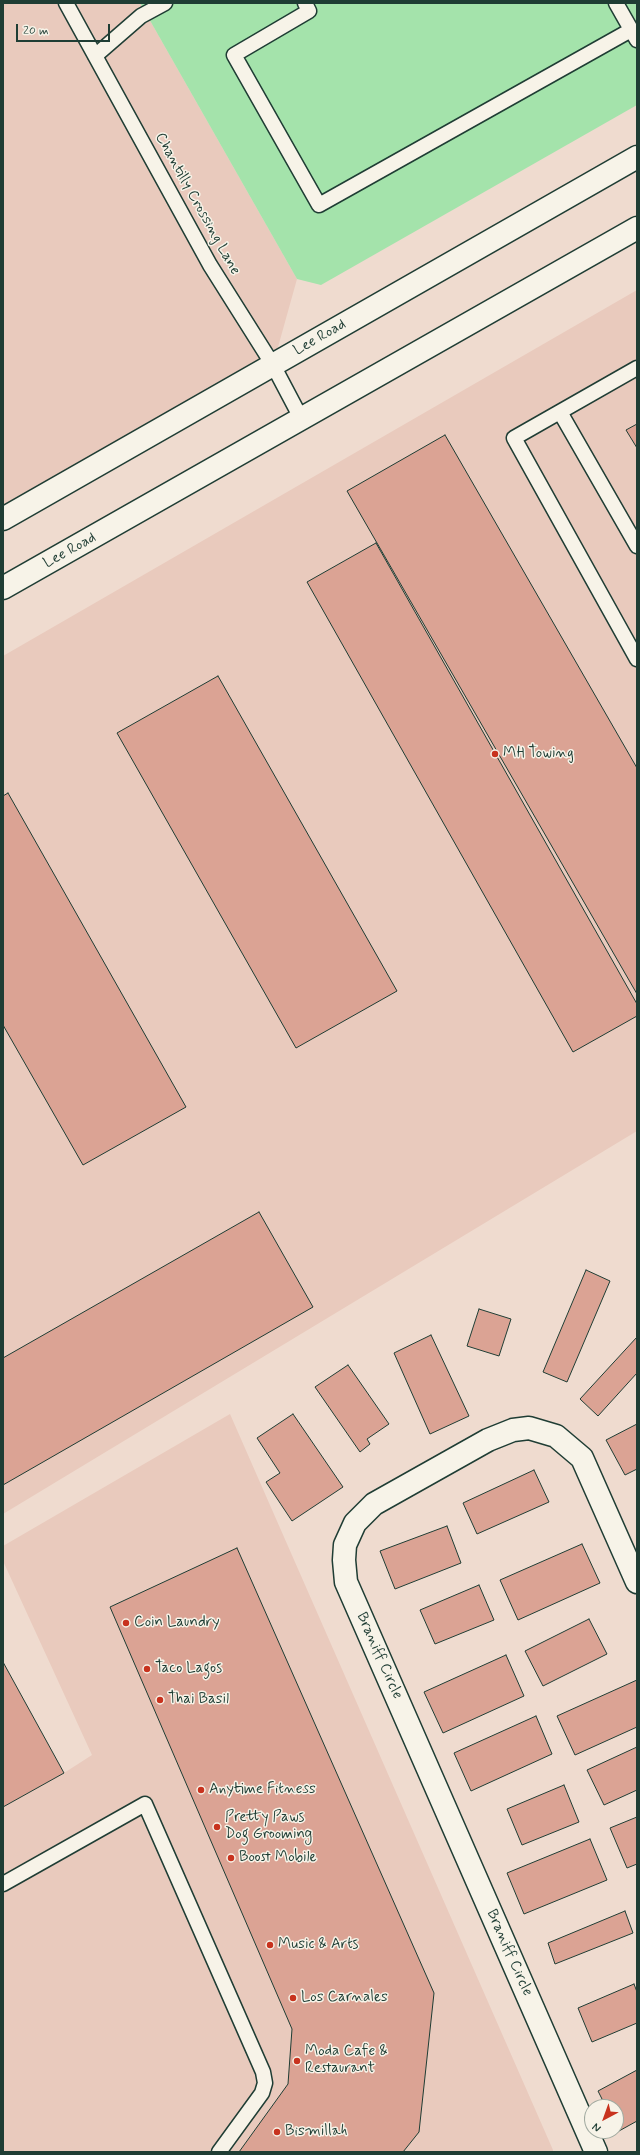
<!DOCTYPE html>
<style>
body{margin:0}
#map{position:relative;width:640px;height:2155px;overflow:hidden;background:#efdbcf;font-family:Mynerve,sans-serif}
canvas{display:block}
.frame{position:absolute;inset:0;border:4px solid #1f3d34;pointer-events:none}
.north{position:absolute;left:584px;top:2099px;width:40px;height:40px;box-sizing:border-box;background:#f7f3e8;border:1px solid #a1aaa0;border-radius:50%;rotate:221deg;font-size:11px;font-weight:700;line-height:16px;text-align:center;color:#1f3d34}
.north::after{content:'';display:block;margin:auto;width:14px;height:18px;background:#c8321e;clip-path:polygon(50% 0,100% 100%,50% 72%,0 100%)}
.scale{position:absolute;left:16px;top:24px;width:94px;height:18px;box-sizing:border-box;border:2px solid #1f3d34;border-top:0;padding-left:5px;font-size:12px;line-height:14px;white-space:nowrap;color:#1f3d34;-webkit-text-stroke:3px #f7f3e8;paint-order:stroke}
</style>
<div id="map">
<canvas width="640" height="2155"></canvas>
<div class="frame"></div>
<div class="north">N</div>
<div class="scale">20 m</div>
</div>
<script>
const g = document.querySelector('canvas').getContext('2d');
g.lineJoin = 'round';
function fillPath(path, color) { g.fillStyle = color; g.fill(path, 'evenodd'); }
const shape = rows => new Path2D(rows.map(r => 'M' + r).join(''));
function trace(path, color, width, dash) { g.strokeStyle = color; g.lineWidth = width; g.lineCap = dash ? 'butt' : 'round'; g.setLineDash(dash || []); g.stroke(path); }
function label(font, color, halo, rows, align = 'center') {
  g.font = font + ' Mynerve,sans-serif'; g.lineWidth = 3; g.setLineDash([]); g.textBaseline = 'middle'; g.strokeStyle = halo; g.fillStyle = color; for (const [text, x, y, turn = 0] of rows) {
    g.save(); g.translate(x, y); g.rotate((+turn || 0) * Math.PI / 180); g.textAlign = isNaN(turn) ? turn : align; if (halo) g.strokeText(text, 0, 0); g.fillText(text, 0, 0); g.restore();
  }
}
const built = shape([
 [3,3,140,3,297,279,273,365,3,519],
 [637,290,637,1131,3,1514,3,656],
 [230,1414,553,2150,553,2152,3,2152,3,1807,64,1773,92,1755,3,1561,3,1546]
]);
const green = shape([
 [140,3,637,3,637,105,321,285,297,279]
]);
const building = shape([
 [637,424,637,448,626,430,637,424],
 [445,435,637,768,637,994,347,491,445,435],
 [376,543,637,1004,637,1016,573,1052,307,582,376,543],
 [218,676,397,991,296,1048,117,733,218,676],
 [8,793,186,1107,83,1165,3,1025,3,796,8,793],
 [259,1212,313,1307,3,1485,3,1358,259,1212],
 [586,1270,610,1281,567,1382,543,1372,586,1270],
 [479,1309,511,1319,499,1356,467,1346,479,1309],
 [431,1335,469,1416,430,1434,394,1353,431,1335],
 [637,1337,637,1373,598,1416,580,1399,637,1337],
 [348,1365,389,1424,367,1439,370,1444,360,1452,315,1387,348,1365],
 [293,1414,343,1487,292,1521,266,1482,280,1473,257,1438,293,1414],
 [637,1424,637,1469,625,1475,606,1440,637,1424],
 [534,1470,549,1502,477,1534,463,1503,534,1470],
 [447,1526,461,1563,395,1589,380,1551,447,1526],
 [582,1544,600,1583,518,1620,500,1580,582,1544],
 [237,1548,434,1993,419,2132,403,2152,239,2152,288,2084,292,2029,110,1607,237,1548],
 [479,1585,494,1620,435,1644,420,1610,479,1585],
 [589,1619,607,1654,543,1686,525,1651,589,1619],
 [506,1655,524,1696,443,1733,424,1692,506,1655],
 [3,1662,64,1773,3,1807,3,1662],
 [637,1680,637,1727,575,1755,557,1716,637,1680],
 [536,1716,552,1754,471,1791,454,1753,536,1716],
 [637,1747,637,1790,604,1805,587,1770,637,1747],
 [564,1785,579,1822,522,1845,507,1809,564,1785],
 [637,1817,637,1864,627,1868,610,1828,637,1817],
 [590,1839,607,1880,524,1914,507,1873,590,1839],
 [625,1911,633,1933,555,1964,548,1943,625,1911],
 [634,1984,637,1992,637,2023,592,2042,578,2008,634,1984],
 [637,2070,637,2121,619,2131,616,2125,616,2107,606,2107,598,2091,637,2070]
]);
const lane = shape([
 [66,3,210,265,273,365,302,420],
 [305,3,309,11,234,55,319,205,631,30],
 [616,3,637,40],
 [95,56,141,16,165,3],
 [637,368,514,438,637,659],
 [560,412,637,546],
 [3,1884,145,1804,263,2072,265,2083,262,2093,219,2152]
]);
const street = shape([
 [596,2152,346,1582,344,1560,345,1545,355,1523,374,1504,488,1440,513,1430,529,1428,556,1436,582,1458,637,1582]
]);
const secondary = shape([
 [3,519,637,157],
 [3,588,637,228]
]);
const markers = [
 [495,754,4,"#c8321e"],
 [126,1623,4,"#c8321e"],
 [147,1669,4,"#c8321e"],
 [160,1700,4,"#c8321e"],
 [201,1790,4,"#c8321e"],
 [217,1827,4,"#c8321e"],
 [231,1858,4,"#c8321e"],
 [270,1945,4,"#c8321e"],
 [293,1998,4,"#c8321e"],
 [297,2061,4,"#c8321e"],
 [277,2132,4,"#c8321e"]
];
const streetNames = [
 ["Chantilly Crossing Lane",197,204,61],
 ["Lee Road",320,338,-30],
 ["Lee Road",70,551,-29],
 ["Braniff Circle",379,1656,66],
 ["Braniff Circle",509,1953,66]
];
const poiNames = [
 ["MH Towing",503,754],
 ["Coin Laundry",134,1623],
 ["Taco Lagos",155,1669],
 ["Thai Basil",168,1700],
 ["Anytime Fitness",209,1790],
 ["Pretty Paws",225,1818],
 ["Dog Grooming",225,1835],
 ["Boost Mobile",239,1858],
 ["Music & Arts",278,1945],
 ["Los Carnales",301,1998],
 ["Moda Cafe &",305,2052],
 ["Restaurant",305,2069],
 ["Bismillah",285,2132]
];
fillPath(built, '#e9cabd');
fillPath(green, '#a4e3ab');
fillPath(building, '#dba394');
trace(building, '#1f3d34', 1);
trace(lane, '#1f3d34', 17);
trace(street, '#1f3d34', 25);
trace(secondary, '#1f3d34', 25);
trace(lane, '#f7f3e8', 14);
trace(street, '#f7f3e8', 22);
trace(secondary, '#f7f3e8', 22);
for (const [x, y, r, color] of markers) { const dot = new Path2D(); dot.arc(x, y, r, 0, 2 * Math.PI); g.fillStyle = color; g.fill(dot); trace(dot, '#f7f3e8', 1.5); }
label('15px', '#1f3d34', '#f7f3e8', streetNames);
label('15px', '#1f3d34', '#f7f3e8', poiNames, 'left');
</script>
